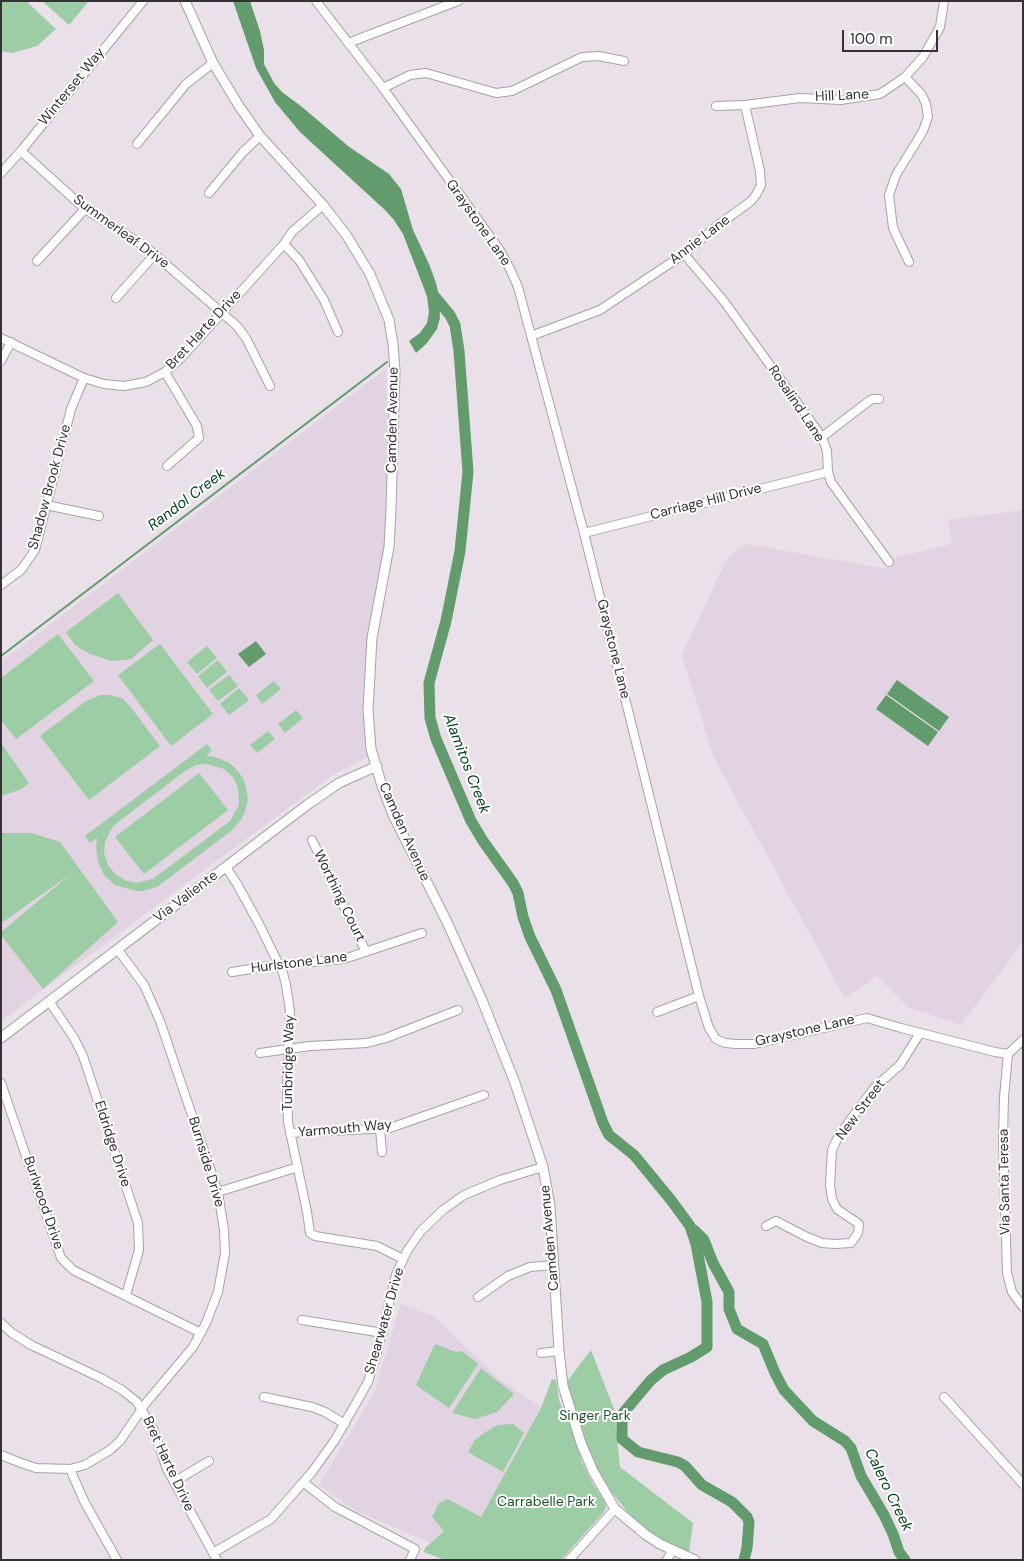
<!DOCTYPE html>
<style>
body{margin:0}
#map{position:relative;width:1024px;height:1561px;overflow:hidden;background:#e9e0ea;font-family:"DM Sans",sans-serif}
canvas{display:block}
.frame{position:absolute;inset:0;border:2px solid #353135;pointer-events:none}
.scale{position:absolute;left:842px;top:30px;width:96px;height:22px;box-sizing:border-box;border:2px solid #353135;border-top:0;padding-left:6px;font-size:15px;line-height:18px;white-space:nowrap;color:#353135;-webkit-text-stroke:4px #fff;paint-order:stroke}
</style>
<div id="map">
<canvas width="1024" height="1561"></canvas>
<div class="frame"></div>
<div class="scale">100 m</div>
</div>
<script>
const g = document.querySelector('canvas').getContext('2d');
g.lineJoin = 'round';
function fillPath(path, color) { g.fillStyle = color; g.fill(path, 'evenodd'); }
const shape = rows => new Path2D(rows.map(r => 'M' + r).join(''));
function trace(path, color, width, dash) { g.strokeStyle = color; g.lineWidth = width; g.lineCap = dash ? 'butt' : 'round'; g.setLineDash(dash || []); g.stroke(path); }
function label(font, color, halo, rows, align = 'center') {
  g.font = font + ' "DM Sans",sans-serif'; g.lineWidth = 4; g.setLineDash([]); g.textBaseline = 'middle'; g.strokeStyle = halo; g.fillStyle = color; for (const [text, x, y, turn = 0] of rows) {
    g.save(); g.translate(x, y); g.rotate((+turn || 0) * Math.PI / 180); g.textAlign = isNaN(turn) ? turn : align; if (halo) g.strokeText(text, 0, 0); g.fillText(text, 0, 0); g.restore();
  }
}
const built = shape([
 [386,369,389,509,366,710,364,733,368,751,367,757,331,776,1,1021,1,662],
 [1023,510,1023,942,961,1025,908,1007,877,976,845,998,714,758,682,655,725,563,731,555,747,544,887,569,887,564,895,558,952,544,948,520],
 [401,1304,435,1317,498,1378,541,1408,481,1517,456,1519,431,1543,356,1511,319,1485,374,1393]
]);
const green = shape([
 [1,1,26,1,56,29,37,46,12,53,1,51],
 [42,1,89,1,69,25],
 [118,593,153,640,131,659,111,661,88,653,75,645,66,632],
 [58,634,94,681,16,739,1,720,1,678],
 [160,644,213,714,171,746,118,675],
 [207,646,217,658,197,674,187,662],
 [218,660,227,672,207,688,198,676],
 [229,675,238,686,218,701,209,690],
 [274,681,281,689,262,704,256,695],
 [239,688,249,700,229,715,220,704],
 [101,695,110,695,122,698,129,705,160,746,89,800,40,736,86,701],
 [296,710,303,718,285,733,278,724],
 [268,731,275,739,257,753,250,745],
 [1,743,29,783,22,789,1,796],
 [207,744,212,750,206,756,215,757,228,762,234,767,243,778,247,792,248,800,244,814,241,820,231,831,157,887,143,891,136,891,115,885,104,875,98,862,96,847,97,838,90,843,85,836],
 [207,764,224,769,233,777,238,788,239,805,230,821,153,879,136,883,125,880,115,874,108,865,104,853,105,842,113,826,185,771,196,765],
 [199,773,228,810,144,874,115,837],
 [1,833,31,833,60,842,118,922,43,989,1,935,1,932,72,873,3,922,1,918],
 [435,1344,456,1352,462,1351,478,1364,449,1408,416,1385],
 [591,1350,614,1409,620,1467,693,1523,689,1552,658,1538,629,1514,606,1485,583,1441,565,1384],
 [481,1368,514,1394,497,1412,475,1419,452,1413],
 [552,1379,556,1380,559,1400,564,1413,569,1420,582,1462,593,1484,605,1502,606,1507,604,1512,561,1560,445,1560,424,1552,425,1548,444,1531,432,1517,439,1503,448,1499,481,1517,541,1408],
 [513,1424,524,1433,503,1472,468,1452,474,1441,484,1433,498,1425]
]);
const water = shape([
 [233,1,250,1,260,31,264,50,264,64,274,83,282,92,302,107,348,146,389,174,401,189,413,230,429,264,436,283,439,296,440,318,437,329,427,343,416,353,409,341,420,333,427,323,429,312,427,296,403,234,394,220,385,210,300,132,275,102,256,68],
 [256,641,266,654,249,667,238,654],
 [897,680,949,717,939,731,887,694],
 [886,695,938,732,928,746,876,709]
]);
const stream = shape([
 [1,656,387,362]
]);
const river = shape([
 [431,292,450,315,455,325,459,351,468,472,460,551,446,621,429,683,430,718,436,739,471,821,483,841,513,883,518,893,523,917,530,937,556,990,603,1123,609,1135,634,1155,671,1200,690,1226,696,1244,707,1302,707,1347,691,1357,663,1370,651,1380,624,1412,622,1416,622,1439,638,1452,678,1462,685,1466,702,1485,732,1502,747,1517,749,1522,747,1548,744,1560],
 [694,1230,704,1240,713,1263,729,1292,729,1309,737,1329,763,1344,775,1373,784,1390,813,1421,845,1441,851,1448,861,1476,884,1515,893,1534,899,1552,905,1560]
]);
const minor = shape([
 [316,1,383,88,499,249,510,269,518,287,584,533,699,996,709,1028,716,1039,725,1043,736,1044,754,1044,867,1018,901,1028,995,1052,1008,1054,1023,1040],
 [348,43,458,1],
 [905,77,922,95,926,104,928,117,923,131,896,175,889,195,893,228,909,262],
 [383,88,410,75,426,73,496,93,512,91,582,57,599,56,624,61],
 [716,106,745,105,800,98,841,100,880,94,905,77,923,57,940,27,944,1],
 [137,144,186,84,213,63],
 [21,151,85,209,146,247,237,326,246,338,270,386],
 [1,173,21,151,143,1],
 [209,193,243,152,260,136],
 [284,244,299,260,324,300,338,332],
 [684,254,723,300,822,437,827,451,828,472,831,482,889,562],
 [37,261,85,209],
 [116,298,155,254],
 [531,336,600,310,684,254,718,225,750,202,756,195,761,185,760,171,745,105],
 [1,338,84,378,104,384,124,386,146,382,165,372,181,358,284,244,292,232,323,205],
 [1,361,11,342],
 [165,372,197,426,199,438,167,466],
 [822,437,869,401,873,399,879,399],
 [46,505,99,516],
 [584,533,828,472],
 [1,585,21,570,35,550,71,409,84,378],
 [312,840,366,952],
 [226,867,237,884,259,924,283,973,286,985,290,1011,287,1085,288,1122,307,1212,310,1233,315,1236,377,1246,403,1259],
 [232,972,270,966,344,959,422,933],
 [49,1001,74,1038,83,1056,138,1223,139,1250,126,1295],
 [657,1012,699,996],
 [260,1053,310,1046,367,1043,386,1038,458,1010],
 [1008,1054,1004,1097,1003,1137,1007,1273,1012,1292,1023,1307],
 [1,1083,61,1258,73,1270,201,1333],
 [380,1129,382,1152],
 [290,1133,390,1128,484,1095],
 [218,1192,298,1167],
 [766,1226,776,1221,807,1237,822,1243,835,1244,851,1243,858,1233,859,1224,837,1209,832,1199,830,1185,832,1150,839,1135,875,1087,900,1065,920,1033],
 [478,1297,508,1276,530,1267,554,1265],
 [302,1320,383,1333],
 [1,1323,12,1333,31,1345,101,1378,122,1390,137,1402,153,1429,167,1469,217,1560],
 [541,1353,559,1351],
 [264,1397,312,1407,325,1412,345,1424],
 [944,1397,1023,1484],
 [1,1455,21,1463,36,1468,70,1469,85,1465,110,1450,120,1441,146,1403,193,1347,206,1323,218,1292,225,1253,224,1230,218,1192,160,1021,144,985,118,950],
 [70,1469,84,1501,117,1560],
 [174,1482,209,1461],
 [303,1482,335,1507,415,1549,410,1560],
 [213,1553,271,1519,312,1472,335,1440,368,1382,378,1349,396,1275,407,1251,421,1231,443,1210,464,1195,500,1180,543,1167],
 [569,1560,615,1509],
 [667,1560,672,1551]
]);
const tertiary = shape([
 [185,1,213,63,239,106,260,136,323,205,347,236,370,274,389,320,393,344,395,370,391,509,389,547,372,638,368,710,371,749,382,786,393,815,447,922,482,1000,515,1083,543,1167,550,1206,559,1351,563,1386,581,1443,593,1471,615,1509,646,1535,660,1544,695,1560],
 [1,1038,307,805,339,783,377,766]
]);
const streetNames = [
 ["Winterset Way",72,87,-51],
 ["Hill Lane",842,96,-3],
 ["Graystone Lane",478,223,55],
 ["Summerleaf Drive",121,232,36],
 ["Annie Lane",700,240,-37],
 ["Bret Harte Drive",204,330,-47],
 ["Rosalind Lane",796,404,56],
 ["Camden Avenue",393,420,-89],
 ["Shadow Brook Drive",50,487,-75],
 ["Carriage Hill Drive",706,502,-14],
 ["Graystone Lane",613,649,76],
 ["Camden Avenue",404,832,66],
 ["Worthing Court",339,896,64],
 ["Via Valiente",186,897,-37],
 ["Hurlstone Lane",299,963,-7],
 ["Graystone Lane",805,1031,-13],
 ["Tunbridge Way",289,1063,-89],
 ["New Street",861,1110,-53],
 ["Yarmouth Way",345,1129,-5],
 ["Eldridge Drive",112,1144,72],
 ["Burnside Drive",206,1162,73],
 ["Via Santa Teresa",1005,1182,-91],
 ["Burlwood Drive",43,1203,71],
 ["Camden Avenue",550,1238,-95],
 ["Shearwater Drive",385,1321,-74],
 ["Bret Harte Drive",168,1464,65]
];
const parkNames = [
 ["Singer Park",595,1416],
 ["Carrabelle Park",546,1502]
];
const waterNames = [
 ["Randol Creek",187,500,-37],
 ["Alamitos Creek",466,764,69],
 ["Calero Creek",888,1490,64]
];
fillPath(built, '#e1d3e2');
fillPath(green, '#9dcda4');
fillPath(water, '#629b6c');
trace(stream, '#629b6c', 2);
trace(river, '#629b6c', 11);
trace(minor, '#a9a0aa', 10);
trace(tertiary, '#a9a0aa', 11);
trace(minor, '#fff', 8);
trace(tertiary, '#fff', 9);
label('14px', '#353135', '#fff', streetNames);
label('14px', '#195729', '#fff', parkNames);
label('italic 15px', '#03481b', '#fff', waterNames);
</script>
